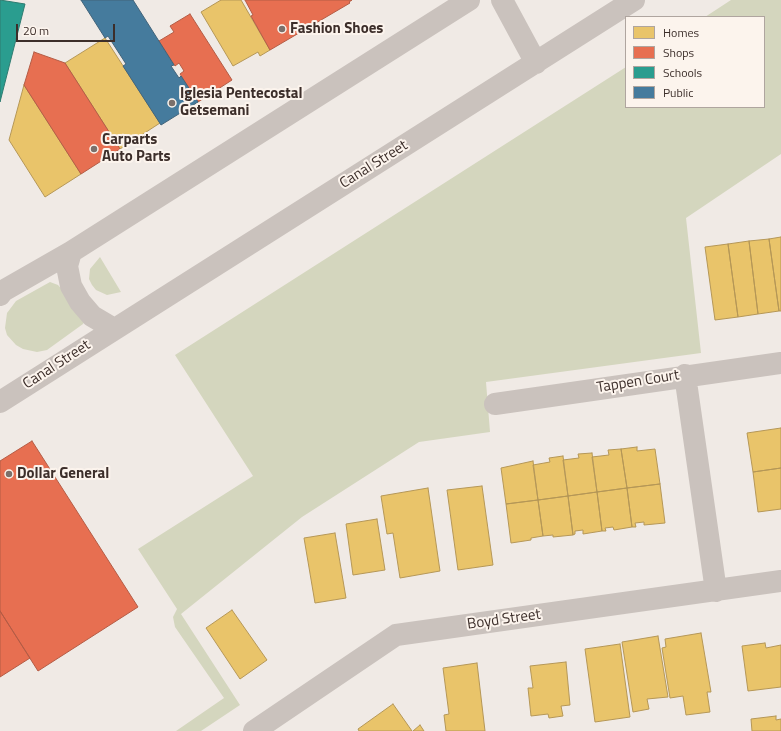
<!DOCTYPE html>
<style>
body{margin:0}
#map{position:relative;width:781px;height:731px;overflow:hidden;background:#f0eae5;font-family:"Titillium Web",sans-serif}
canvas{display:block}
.legend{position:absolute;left:625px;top:16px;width:140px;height:92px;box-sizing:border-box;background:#fcf4ed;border:1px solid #afa59f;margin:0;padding:5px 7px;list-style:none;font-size:12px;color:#3c2e2a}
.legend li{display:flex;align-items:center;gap:8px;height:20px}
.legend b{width:20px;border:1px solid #afa59f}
.scale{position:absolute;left:16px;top:24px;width:99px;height:18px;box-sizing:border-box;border:2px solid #3c2e2a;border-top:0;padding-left:5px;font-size:12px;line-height:14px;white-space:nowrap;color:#3c2e2a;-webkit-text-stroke:3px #fcf4ed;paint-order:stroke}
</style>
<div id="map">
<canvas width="781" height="731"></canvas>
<ul class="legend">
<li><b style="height:11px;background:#e9c46a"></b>Homes</li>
<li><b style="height:11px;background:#e76f51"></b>Shops</li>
<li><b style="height:11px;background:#2a9d8f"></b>Schools</li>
<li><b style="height:11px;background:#457b9d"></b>Public</li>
</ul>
<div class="scale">20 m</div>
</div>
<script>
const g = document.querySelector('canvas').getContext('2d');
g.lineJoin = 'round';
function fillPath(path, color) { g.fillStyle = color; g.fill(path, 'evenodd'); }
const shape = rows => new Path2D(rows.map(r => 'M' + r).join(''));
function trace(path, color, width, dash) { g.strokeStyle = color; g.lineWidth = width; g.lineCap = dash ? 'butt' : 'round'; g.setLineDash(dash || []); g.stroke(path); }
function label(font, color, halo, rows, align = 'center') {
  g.font = font + ' "Titillium Web",sans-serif'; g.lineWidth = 4; g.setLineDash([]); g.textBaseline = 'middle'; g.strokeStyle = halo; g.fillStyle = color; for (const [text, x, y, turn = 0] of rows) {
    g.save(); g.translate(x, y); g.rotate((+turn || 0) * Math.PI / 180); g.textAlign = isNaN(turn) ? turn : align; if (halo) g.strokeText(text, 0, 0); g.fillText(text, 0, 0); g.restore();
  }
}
const green = shape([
 [731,0,781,0,781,154,686,218,701,353,486,382,490,432,419,442,302,517,181,614,240,705,201,731,176,731,224,698,175,627,173,617,177,609,138,549,253,476,175,355,626,67,626,107,764,107,764,17,705,17],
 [100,257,121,292,107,295,96,290,92,285,89,279,90,269],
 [50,282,58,285,83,313,84,322,83,324,47,350,37,352,23,349,16,345,7,335,5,328,7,313,16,301]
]);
const homes = shape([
 [221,0,241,0,270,50,260,56,258,52,233,66,201,12,221,0],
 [105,38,160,123,120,149,65,63,105,38],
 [24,85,81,174,45,197,9,140,24,85],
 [781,237,781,311,779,311,769,239,781,237],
 [769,239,779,311,758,314,749,241,769,239],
 [749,241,758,314,738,317,728,244,749,241],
 [728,244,738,317,715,320,705,247,728,244],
 [781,428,781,468,753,472,747,433,781,428],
 [637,447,637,451,655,449,660,484,627,488,621,449,637,447],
 [621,449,627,488,597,492,592,457,609,455,608,450,621,449],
 [592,453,597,492,568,496,563,460,579,458,578,454,592,453],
 [563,456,568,496,538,500,533,465,550,462,549,458,563,456],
 [533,461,538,500,506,504,501,468,533,461],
 [781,468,781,509,758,512,753,472,781,468],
 [660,484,665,523,644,525,644,522,635,523,636,527,632,527,627,488,660,484],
 [482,486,493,565,458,570,447,490,482,486],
 [428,488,440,571,400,578,393,533,387,534,381,496,428,488],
 [627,488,632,527,614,530,613,527,605,528,606,531,602,531,597,492,627,488],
 [597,492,602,531,583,534,583,530,575,531,575,534,573,535,568,496,597,492],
 [568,496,573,535,553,537,553,535,543,536,538,500,568,496],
 [538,500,543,536,531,538,531,540,511,543,506,504,538,500],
 [377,519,385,570,353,575,346,524,377,519],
 [335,533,346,598,315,603,304,538,335,533],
 [232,610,267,660,240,679,206,628,232,610],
 [701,633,711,692,707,692,710,712,686,715,683,696,670,698,662,648,666,647,665,639,701,633],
 [658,636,668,697,647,699,649,709,633,712,622,642,658,636],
 [765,643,766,648,781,645,781,687,748,691,742,646,765,643],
 [620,644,630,717,595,722,585,649,620,644],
 [566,662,570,705,561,706,563,716,549,718,548,714,531,716,528,688,533,688,530,666,566,662],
 [477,663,485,731,446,731,444,715,449,714,443,668,477,663],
 [393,704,412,731,359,731,358,729,393,704],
 [776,716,776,720,781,719,781,731,752,731,751,719,776,716],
 [420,725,424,731,413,731,420,725]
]);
const shops = shape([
 [245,0,352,0,349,2,350,3,270,50,251,16,253,15,245,0],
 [190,14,232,80,198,102,180,74,184,71,179,63,175,66,159,41,174,32,170,26,190,14],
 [34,52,65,63,120,149,81,174,24,85,34,52],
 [32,441,138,607,38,671,0,611,0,461,32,441],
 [0,611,30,658,0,677,0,611]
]);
const schools = shape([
 [0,0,25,4,0,102,0,0]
]);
const public = shape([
 [81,0,133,0,174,65,171,66,179,78,181,76,198,102,161,125,123,66,126,64,108,36,105,38,81,0]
]);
const minor = shape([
 [502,0,536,63],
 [71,252,67,266,71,286,80,302,92,316,114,329],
 [0,295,3,291,71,252,469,0],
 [685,375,716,591],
 [0,402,634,0],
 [495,404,781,363],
 [254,731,396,635,781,581]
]);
const markers = [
 [282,29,4,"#7b706b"],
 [172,103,4,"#7b706b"],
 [94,149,4,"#7b706b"],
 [9,474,4,"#7b706b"]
];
const poiNames = [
 ["Fashion Shoes",290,29],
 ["Iglesia Pentecostal",180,94],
 ["Getsemani",180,111],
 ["Carparts",102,140],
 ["Auto Parts",102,157],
 ["Dollar General",17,474]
];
const streetNames = [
 ["Canal Street",374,165,-32],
 ["Canal Street",57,365,-33],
 ["Tappen Court",638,382,-9],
 ["Boyd Street",504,620,-8]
];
fillPath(green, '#d4d6be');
fillPath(homes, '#e9c46a');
trace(homes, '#b59757', 1);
fillPath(shops, '#e76f51');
trace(shops, '#b45c45', 1);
fillPath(schools, '#2a9d8f');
trace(schools, '#2f7c71', 1);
fillPath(public, '#457b9d');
trace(public, '#42647a', 1);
trace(minor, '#cac2bd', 22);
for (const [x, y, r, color] of markers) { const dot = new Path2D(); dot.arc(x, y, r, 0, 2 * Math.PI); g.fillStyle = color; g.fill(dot); trace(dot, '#fcf4ed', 1.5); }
label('bold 15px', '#3c2e2a', '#fcf4ed', poiNames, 'left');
label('15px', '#3c2e2a', '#fcf4ed', streetNames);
</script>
